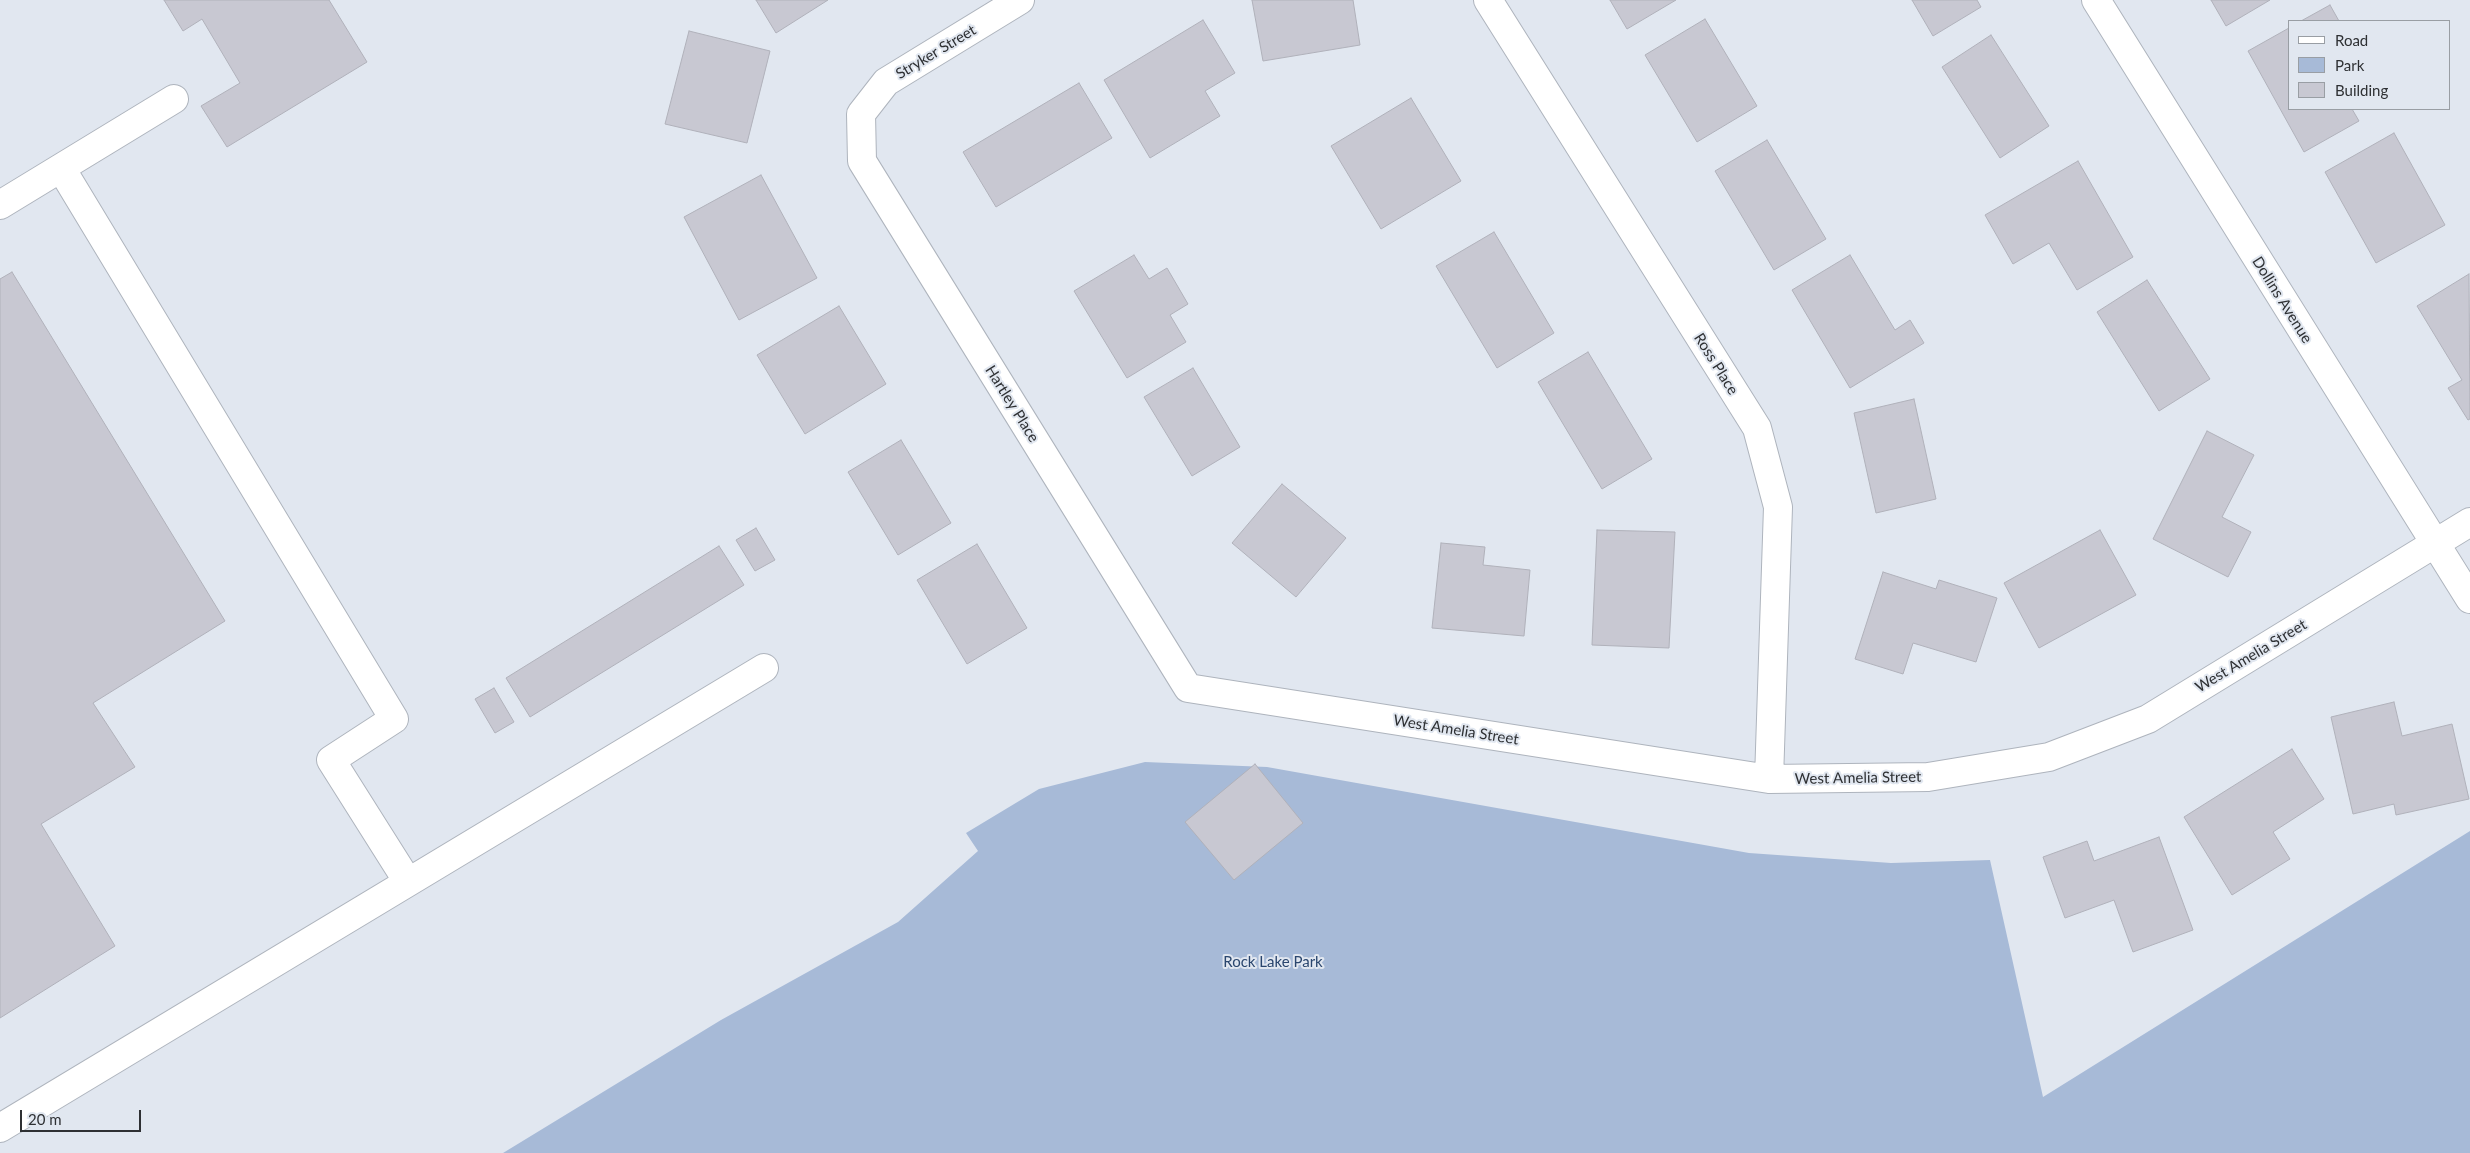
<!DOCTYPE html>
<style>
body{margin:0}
#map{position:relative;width:2470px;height:1153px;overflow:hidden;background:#e1e7f0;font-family:Lato,sans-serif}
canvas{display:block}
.legend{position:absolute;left:2288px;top:20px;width:162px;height:90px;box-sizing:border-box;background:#e1e7f0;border:1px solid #999ea4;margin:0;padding:6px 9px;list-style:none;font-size:15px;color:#2e3033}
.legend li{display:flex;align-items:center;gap:10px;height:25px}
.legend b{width:25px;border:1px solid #999ea4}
.scale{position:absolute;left:20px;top:1110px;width:121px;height:22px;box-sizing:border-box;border:2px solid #2e3033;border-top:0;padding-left:6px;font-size:15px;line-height:18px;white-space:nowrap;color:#2e3033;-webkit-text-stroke:4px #e1e7f0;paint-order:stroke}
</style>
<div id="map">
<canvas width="2470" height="1153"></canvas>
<ul class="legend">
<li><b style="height:6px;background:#fff"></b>Road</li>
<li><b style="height:14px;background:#a7bad7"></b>Park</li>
<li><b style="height:14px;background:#c8c8d2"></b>Building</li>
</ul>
<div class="scale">20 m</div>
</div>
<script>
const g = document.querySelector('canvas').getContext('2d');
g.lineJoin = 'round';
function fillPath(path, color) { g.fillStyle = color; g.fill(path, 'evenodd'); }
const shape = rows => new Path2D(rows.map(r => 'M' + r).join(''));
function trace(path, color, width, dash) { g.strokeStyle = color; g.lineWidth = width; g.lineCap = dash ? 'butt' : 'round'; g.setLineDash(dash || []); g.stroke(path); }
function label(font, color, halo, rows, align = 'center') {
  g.font = font + ' Lato,sans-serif'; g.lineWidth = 4; g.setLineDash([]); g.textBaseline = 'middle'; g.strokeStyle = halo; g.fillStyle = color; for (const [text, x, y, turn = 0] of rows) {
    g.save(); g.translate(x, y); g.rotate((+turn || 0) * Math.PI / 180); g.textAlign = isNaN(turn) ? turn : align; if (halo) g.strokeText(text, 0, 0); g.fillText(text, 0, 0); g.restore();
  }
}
const green = shape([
 [1145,762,1267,767,1749,853,1891,863,1990,860,2043,1097,2470,831,2470,1153,503,1153,721,1020,898,922,978,851,966,833,1039,789]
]);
const building = shape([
 [164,0,329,0,367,62,227,147,201,106,240,83,202,19,183,31,164,0],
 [756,0,828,0,776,33,756,0],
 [1252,0,1353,0,1360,45,1263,61,1252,0],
 [1610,0,1676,0,1627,29,1610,0],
 [1912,0,1977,0,1981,7,1933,36,1912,0],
 [2211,0,2270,0,2226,26,2211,0],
 [2330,5,2339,21,2301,21,2330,5],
 [1705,19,1757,106,1697,142,1645,55,1705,19],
 [1203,20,1235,73,1205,91,1220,116,1150,158,1104,80,1203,20],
 [2289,28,2289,109,2352,109,2359,121,2304,152,2248,51,2289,28],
 [689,31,770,51,747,143,665,124,689,31],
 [1991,35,2049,126,2000,158,1942,67,1991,35],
 [1079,83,1112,138,996,207,963,152,1079,83],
 [1411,98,1461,181,1381,229,1331,146,1411,98],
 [2394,133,2445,225,2376,263,2325,172,2394,133],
 [1767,140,1826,239,1774,270,1715,171,1767,140],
 [2078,161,2133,257,2077,290,2049,243,2013,264,1985,215,2078,161],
 [761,175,817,278,739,320,684,217,761,175],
 [1494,232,1554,333,1497,368,1436,266,1494,232],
 [1134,255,1149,279,1167,268,1188,304,1170,315,1186,342,1127,378,1074,291,1134,255],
 [1850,255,1895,330,1910,320,1924,343,1850,388,1792,290,1850,255],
 [12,272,225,621,93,703,135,767,41,824,115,946,0,1018,0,279,12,272],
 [2469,274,2470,419,2468,420,2448,388,2462,380,2417,306,2469,274],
 [2147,280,2210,379,2159,411,2097,312,2147,280],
 [839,306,886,384,805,434,757,355,839,306],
 [1588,352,1652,459,1602,489,1538,382,1588,352],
 [1193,368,1240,447,1192,476,1144,397,1193,368],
 [1914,399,1936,499,1876,513,1854,413,1914,399],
 [2207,431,2254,455,2222,517,2251,532,2228,577,2153,539,2207,431],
 [901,440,951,523,898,555,848,472,901,440],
 [1282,484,1346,538,1296,597,1232,543,1282,484],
 [756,528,775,560,755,571,736,540,756,528],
 [1597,530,1675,532,1669,648,1592,645,1597,530],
 [2100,530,2136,595,2039,648,2004,583,2100,530],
 [1441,543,1485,547,1483,565,1530,570,1524,636,1432,628,1441,543],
 [977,544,1027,628,967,664,917,580,977,544],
 [719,546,744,585,530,717,506,678,719,546],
 [1883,572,1936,589,1939,580,1997,598,1976,662,1913,643,1903,674,1855,659,1883,572],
 [494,688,514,722,495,733,475,699,494,688],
 [2394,702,2402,736,2452,724,2469,799,2396,815,2394,804,2353,814,2331,717,2394,702],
 [2292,749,2324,799,2273,832,2290,859,2232,895,2184,817,2292,749],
 [1255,764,1303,823,1234,880,1185,822,1255,764],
 [2159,837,2193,930,2133,952,2114,900,2065,918,2043,857,2087,841,2094,861,2159,837]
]);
const minor = shape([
 [1020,0,886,82,861,114,862,161,1188,688,1769,779,1928,777,2049,757,2148,719,2470,522],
 [1488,0,1757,428,1778,507,1769,779],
 [2096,0,2470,599],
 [61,168,394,719,331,760,408,882],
 [0,205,174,99],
 [0,1128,764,668]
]);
const streetNames = [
 ["Stryker Street",936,52,-31],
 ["Dollins Avenue",2282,300,58],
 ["Ross Place",1716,364,58],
 ["Hartley Place",1012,404,58],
 ["West Amelia Street",2251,656,-31],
 ["West Amelia Street",1456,730,9],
 ["West Amelia Street",1858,778,-1]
];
const parkNames = [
 ["Rock Lake Park",1273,962]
];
fillPath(green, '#a7bad7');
fillPath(building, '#c8c8d2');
trace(building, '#b0b1ba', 1);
trace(minor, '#aeb4bd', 30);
trace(minor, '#fff', 28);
label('15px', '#2e3033', '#e1e7f0', streetNames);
label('15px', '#2a466e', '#e1e7f0', parkNames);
</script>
